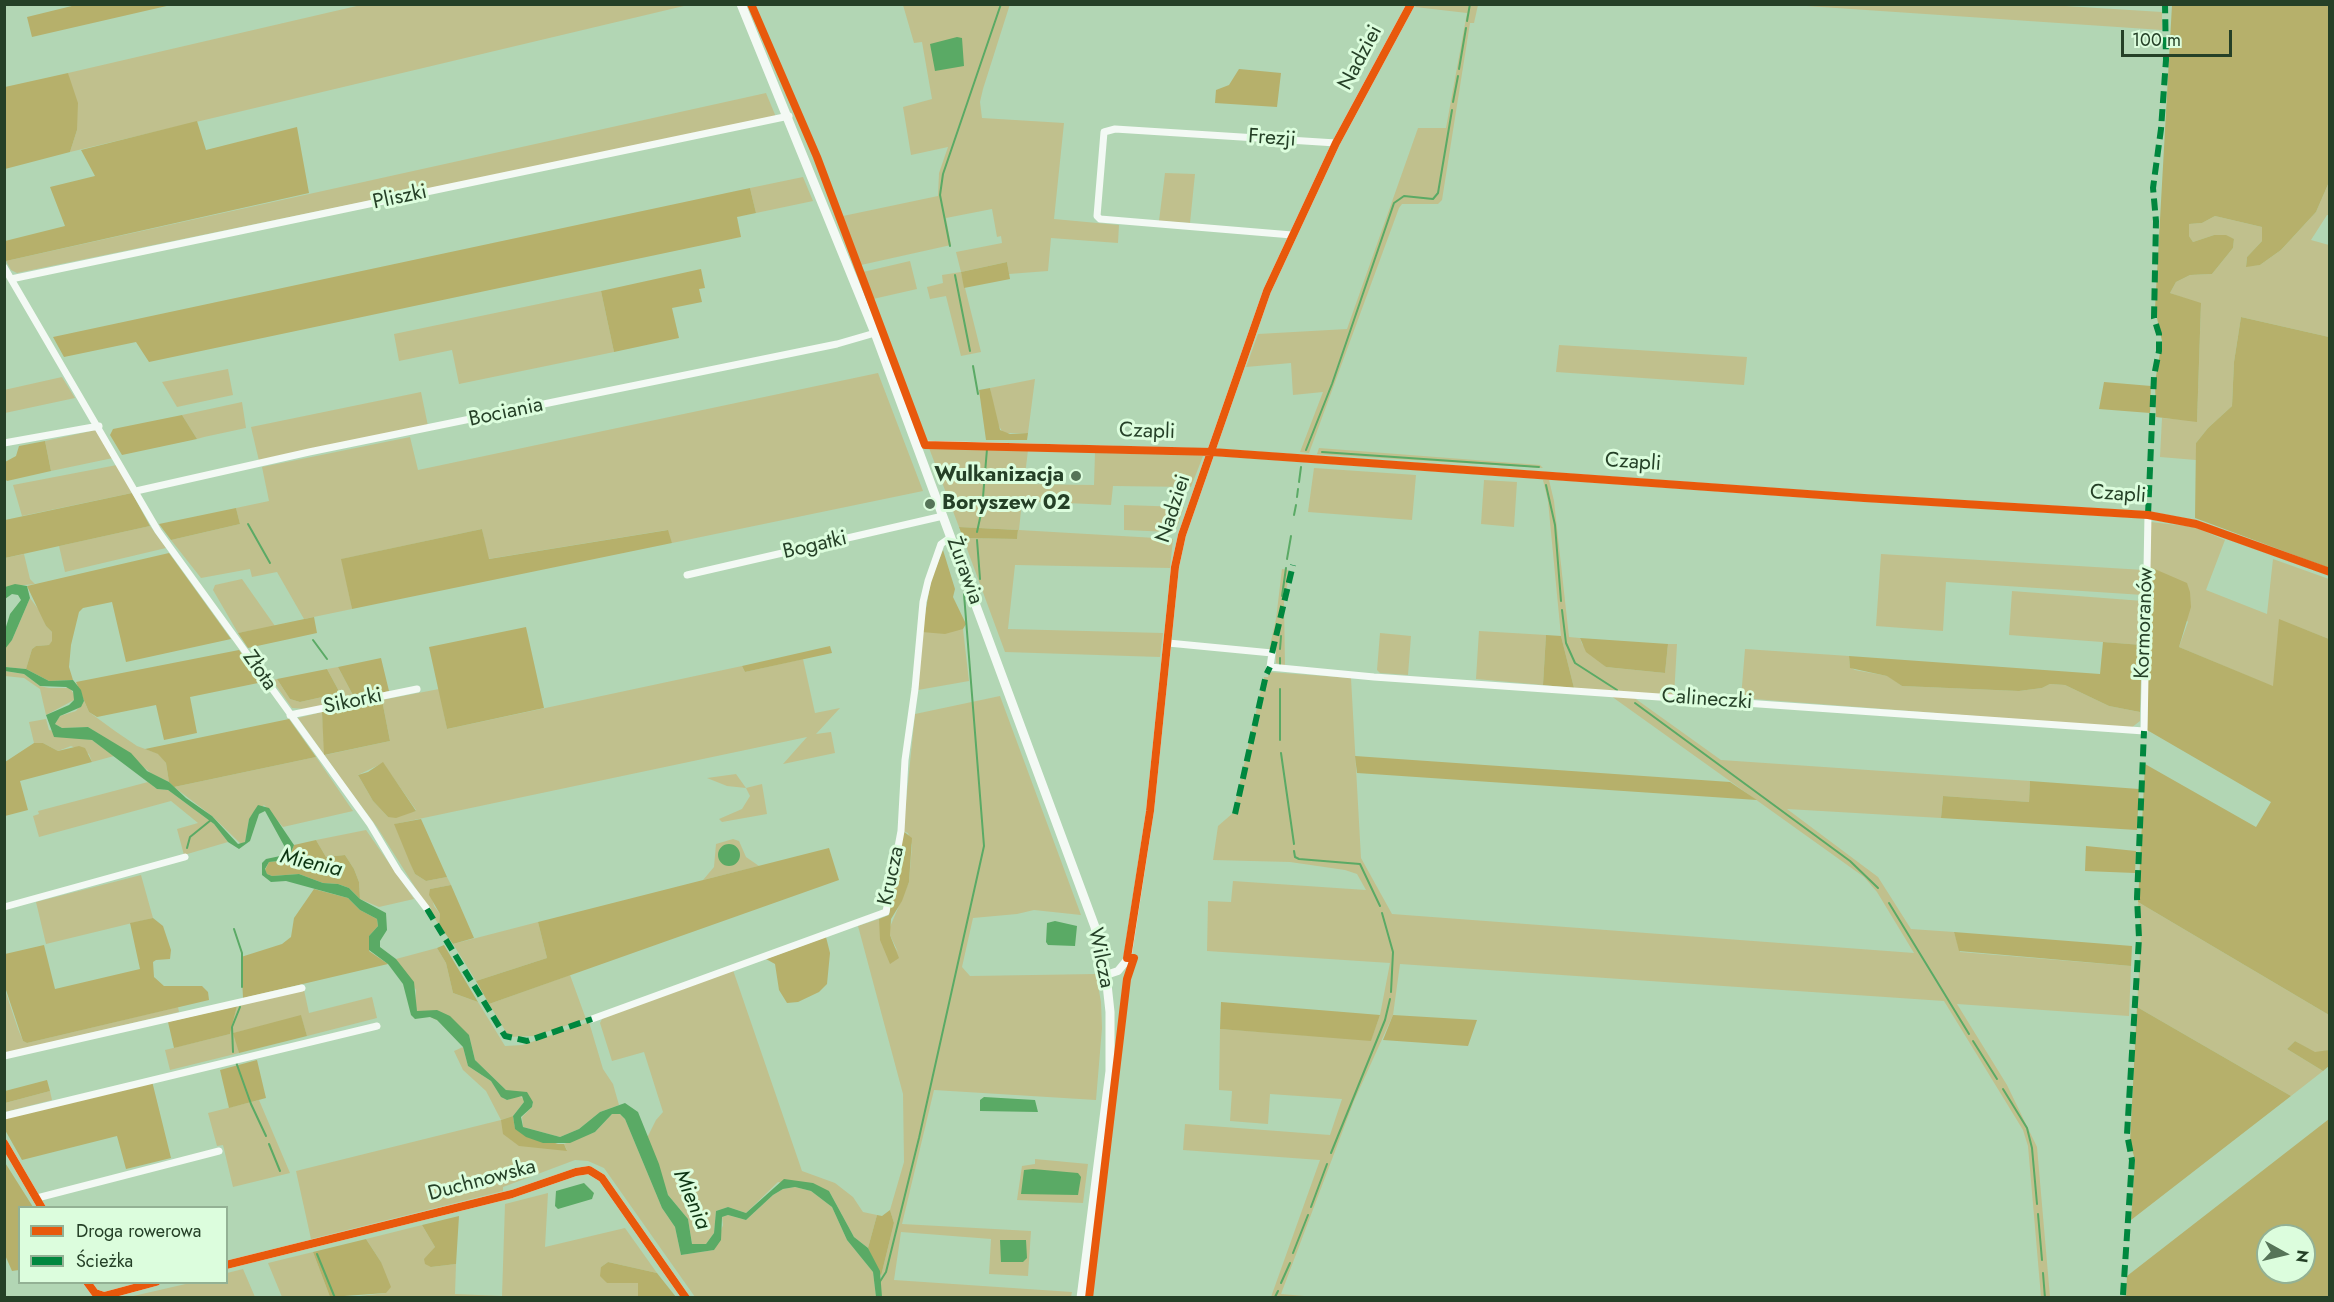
<!DOCTYPE html>
<meta charset="utf-8">
<style>
body{margin:0}
#map{position:relative;width:2334px;height:1302px;overflow:hidden;background:#b2d6b4;font-family:Jost,sans-serif}
canvas{display:block}
.frame{position:absolute;inset:0;border:6px solid #254027;pointer-events:none}
.legend{position:absolute;left:18px;top:1206px;width:210px;height:78px;box-sizing:border-box;background:#dcfddd;border:2px solid #93b194;margin:0;padding:8px 10px;list-style:none;font-size:18px;color:#254027}
.legend li{display:flex;align-items:center;gap:12px;height:30px}
.legend b{width:30px;border:2px solid #93b194}
.north{position:absolute;left:2256px;top:1224px;width:60px;height:60px;box-sizing:border-box;background:#dcfddd;border:2px solid #93b194;border-radius:50%;rotate:98deg;font-size:16px;font-weight:700;line-height:24px;text-align:center;color:#254027}
.north::after{content:'';display:block;margin:auto;width:21px;height:27px;background:#567458;clip-path:polygon(50% 0,100% 100%,50% 72%,0 100%)}
.scale{position:absolute;left:2121px;top:30px;width:111px;height:27px;box-sizing:border-box;border:3px solid #254027;border-top:0;padding-left:8px;font-size:18px;line-height:21px;white-space:nowrap;color:#254027;-webkit-text-stroke:4px #dcfddd;paint-order:stroke}
</style>
<div id="map">
<canvas width="2334" height="1302"></canvas>
<div class="frame"></div>
<ul class="legend">
<li><b style="height:8px;background:#e8590c"></b>Droga rowerowa</li>
<li><b style="height:8px;background:#00873e"></b>Ścieżka</li>
</ul>
<div class="north">N</div>
<div class="scale">100 m</div>
</div>
<script>
const g = document.querySelector('canvas').getContext('2d');
g.lineJoin = 'round';
function fillPath(path, color) { g.fillStyle = color; g.fill(path, 'evenodd'); }
const shape = rows => new Path2D(rows.map(r => 'M' + r).join(''));
function trace(path, color, width, dash) { g.strokeStyle = color; g.lineWidth = width; g.lineCap = dash ? 'butt' : 'round'; g.setLineDash(dash || []); g.stroke(path); }
function label(font, color, halo, rows, align = 'center') {
  g.font = font + ' Jost,sans-serif'; g.lineWidth = 6; g.setLineDash([]); g.textBaseline = 'middle'; g.strokeStyle = halo; g.fillStyle = color; for (const [text, x, y, turn = 0] of rows) {
    g.save(); g.translate(x, y); g.rotate((+turn || 0) * Math.PI / 180); g.textAlign = isNaN(turn) ? turn : align; if (halo) g.strokeText(text, 0, 0); g.fillText(text, 0, 0); g.restore();
  }
}
const green = shape([
 [1010,4,983,89,980,102,982,118,1064,123,1054,219,1119,225,1118,243,1051,238,1048,271,1009,274,1007,262,961,272,981,352,961,356,946,296,930,299,927,287,943,283,942,275,961,272,956,252,1002,243,1001,236,997,237,992,209,946,218,951,245,861,265,843,216,938,196,939,173,948,147,911,155,903,107,932,99,922,42,914,43,903,5],
 [1417,4,1478,5,1474,23,1470,23,1442,200,1438,204,1402,204,1399,208,1309,453,1300,452,1323,392,1293,395,1291,363,1246,367,1258,334,1347,329,1418,128,1446,128,1467,13,1415,7],
 [361,5,688,5,70,152,77,130,68,73],
 [2049,5,2162,12,2162,30,1792,5],
 [766,93,776,117,17,273,11,270,6,261],
 [1165,173,1195,174,1190,223,1159,221],
 [803,177,813,201,756,213,750,188],
 [2329,182,2329,215,2327,215,2311,240,2329,245,2329,337,2241,317,2234,362,2232,406,2208,428,2196,443,2196,460,2160,457,2162,418,2197,421,2201,304,2170,293,2176,282,2190,275,2212,274,2233,248,2234,239,2214,235,2193,242,2189,236,2189,224,2202,223,2215,216,2262,227,2262,241,2247,257,2246,266,2260,265,2281,250,2316,212],
 [910,261,917,289,873,299,863,272],
 [601,291,614,352,459,384,452,350,399,361,394,334],
 [1559,345,1747,357,1744,385,1556,372],
 [228,369,233,395,177,407,162,382],
 [878,373,923,491,672,543,667,530,488,559,482,529,342,559,352,609,304,619,277,572,252,577,250,569,201,578,171,540,240,524,236,508,269,501,262,467,410,437,418,470],
 [62,377,75,398,5,413,4,390],
 [1035,379,1028,433,1003,433,996,421,990,388],
 [421,392,428,426,259,461,251,427],
 [242,402,246,428,204,437,197,439,182,415],
 [96,430,113,458,51,471,45,441],
 [929,448,1028,450,1024,484,1094,485,1095,453,1203,456,1191,487,1113,486,1111,505,1022,501,1019,530,1173,539,1170,568,1015,565,1008,629,1163,633,1160,657,1005,652,963,538,1017,539,1018,530,959,527],
 [1319,448,1540,465,1543,468,1317,454],
 [117,465,132,493,22,516,13,485],
 [1314,468,1416,475,1412,520,1308,512],
 [1484,480,1517,482,1514,527,1481,524],
 [1543,480,1549,480,1554,501,1569,637,1580,638,1582,644,1606,667,1665,673,1668,644,1677,644,1674,696,1574,688,1561,636,1548,501],
 [1124,505,1184,507,1177,527,1171,532,1124,530],
 [2151,522,2194,527,2225,540,2206,590,2267,614,2273,559,2329,579,2329,639,2280,620,2274,687,2179,647,2188,622,2150,567],
 [150,526,166,548,65,572,59,546],
 [24,554,30,579,35,584,5,587,5,558],
 [1881,554,2144,570,2143,595,1946,582,1943,631,1876,626],
 [1282,569,1288,570,1288,581,1284,601,1285,666,1276,663,1276,650,1269,650,1276,619],
 [242,579,275,626,238,633,213,590,215,585],
 [2012,591,2143,601,2142,645,2009,635],
 [30,598,41,613,46,626,52,632,52,642,49,645,36,646,32,649,26,669,5,667,4,649,12,640],
 [963,629,969,681,918,690,922,632],
 [1479,631,1546,635,1543,685,1476,679],
 [1380,633,1411,636,1408,675,1380,673,1377,670],
 [1745,649,1849,656,1850,667,1855,670,1888,676,1902,686,2019,691,2042,688,2050,684,2065,685,2109,706,2140,712,2140,721,2131,728,1741,698],
 [803,659,815,713,840,708,816,734,831,732,835,753,783,764,807,737,395,824,415,874,426,881,447,877,451,885,430,889,434,906,440,914,439,925,377,827,348,788,298,718,322,712,325,755,390,741,382,700,439,689,447,729,742,666,745,672],
 [383,763,416,810,416,811,388,817,373,801,358,775],
 [338,667,355,699,306,709,292,708,272,680,277,679,290,699,300,702,309,700,340,693,327,669],
 [4,671,24,674,40,686,49,688,70,688,75,696,74,700,46,715,40,689,24,678,5,676],
 [1269,672,1351,678,1361,858,1392,914,1914,953,1877,892,1864,877,1611,696,1633,697,1721,760,2030,781,2029,802,1943,796,1941,818,1787,809,1878,877,1911,929,1954,932,1960,952,2131,966,2129,1016,1957,1004,2007,1085,2037,1147,2050,1297,2041,1297,2028,1146,2023,1130,1944,1001,1400,964,1393,1015,1354,1101,1281,1294,1316,1297,1271,1297,1320,1160,1183,1150,1185,1124,1330,1135,1342,1099,1270,1094,1268,1124,1230,1121,1232,1091,1219,1090,1220,1029,1371,1040,1380,1015,1390,963,1207,951,1208,901,1231,902,1233,881,1366,890,1357,874,1345,870,1290,862,1213,860,1218,826,1233,813,1264,677,1268,677],
 [1000,696,1081,915,1034,910,1017,914,973,918,962,967,970,976,1096,974,1101,1002,1102,1028,1096,1100,934,1090,902,1224,1031,1231,1028,1276,989,1274,991,1239,901,1232,894,1280,1072,1292,1071,1297,882,1298,880,1294,881,1276,894,1223,890,1210,904,1162,903,1094,858,926,879,919,880,925,898,952,890,935,890,927,909,882,912,845,908,833,903,831,915,714],
 [84,701,89,712,115,731,137,746,159,754,166,763,169,782,152,774,115,744,88,727,62,728,55,724,60,716,76,711],
 [46,719,49,730,92,740,114,756,92,762,89,754,71,746,58,751,43,743,34,743,29,722],
 [316,757,353,811,283,827,264,805,249,819,245,842,241,844,212,816,174,787],
 [736,774,746,788,762,784,767,814,722,822,719,819,742,809,750,796,746,788,727,786,707,778],
 [148,782,157,789,168,790,214,824,228,842,184,855,177,829,198,823,171,801,39,837,33,816,39,814,38,811],
 [366,830,414,899,379,907,360,899,359,882,354,869,345,855,326,857,316,840],
 [733,839,739,841,746,857,759,866,703,880,714,867,716,844],
 [141,875,153,918,46,944,36,902],
 [2138,902,2329,1015,2329,1050,2315,1053,2295,1041,2287,1049,2323,1071,2291,1096,2137,1007,2141,933],
 [538,922,547,958,476,981,453,944],
 [437,948,446,963,453,993,478,1002,505,1046,523,1045,589,1022,603,1069,613,1084,619,1105,600,1112,579,1129,560,1137,523,1127,522,1117,532,1107,533,1102,506,1090,475,1060,469,1035,417,1011,415,1006,416,990,396,959],
 [733,970,802,1171,835,1183,853,1197,863,1212,877,1215,868,1248,854,1237,829,1191,778,1182,746,1213,728,1207,716,1211,714,1233,706,1244,692,1244,688,1219,668,1195,647,1138,656,1120,663,1112,644,1052,612,1061,600,1023,603,1017],
 [570,975,586,1019,534,1036,509,1037,489,1004],
 [4,987,18,1029,23,1041,27,1043,178,1007,179,1012,5,1053],
 [304,990,309,1013,372,997,377,1018,307,1036,301,1016,234,1033,239,1053,170,1070,165,1050,230,1034,237,1006],
 [463,1047,468,1066,491,1081,501,1097,507,1100,518,1096,524,1099,524,1102,513,1116,501,1120,567,1150,564,1144,595,1132,612,1114,620,1114,625,1119,662,1208,675,1227,681,1255,714,1250,723,1225,722,1217,728,1215,746,1220,773,1195,783,1189,795,1187,811,1191,832,1207,847,1240,873,1272,876,1297,695,1297,604,1168,588,1161,575,1160,503,1187,503,1191,311,1239,296,1171,501,1120,486,1091,463,1070,454,1051],
 [50,1091,52,1100,5,1112,5,1103],
 [259,1100,290,1173,233,1187,223,1145,217,1146,208,1113],
 [1035,1159,1088,1164,1083,1203,1017,1200,1022,1166,1035,1164],
 [548,1193,545,1247,625,1228,657,1273,608,1262,601,1267,607,1283,638,1283,638,1297,342,1298,386,1293,381,1262,366,1239,422,1225,435,1247,430,1255,431,1267,456,1264,455,1294,502,1296,505,1204],
 [313,1252,330,1297,282,1297,268,1263],
 [243,1269,255,1297,129,1297,190,1283,226,1282,227,1273]
]);
const forest = shape([
 [80,4,171,4,171,5,32,37,27,17],
 [2172,5,2329,5,2329,182,2316,212,2281,250,2260,265,2246,267,2247,257,2262,241,2262,227,2215,216,2202,223,2189,224,2189,236,2193,242,2214,235,2226,235,2234,239,2233,248,2212,274,2190,275,2176,282,2170,293,2201,303,2197,422,2156,417,2155,382,2162,341,2155,309],
 [1239,69,1281,73,1277,107,1215,103,1216,90,1229,85],
 [68,73,78,103,77,130,70,152,5,169,5,87],
 [197,121,206,150,297,127,309,193,6,261,5,241,65,226,50,187,95,176,81,150],
 [750,188,756,213,737,217,741,237,149,362,136,342,64,357,53,337],
 [1007,262,1010,279,964,288,961,272],
 [701,269,705,288,699,289,702,302,672,308,679,338,614,352,601,291],
 [2241,317,2329,337,2329,568,2195,518,2196,443,2208,428,2232,406,2234,362],
 [2104,382,2151,386,2150,413,2099,409],
 [990,388,1000,430,1010,434,1028,433,1027,440,986,440,979,390],
 [182,415,197,439,122,455,110,435,113,429],
 [45,441,51,471,7,481,5,479,5,462,16,456,19,446],
 [132,493,150,526,5,558,5,520],
 [236,508,240,524,171,540,159,524],
 [959,527,1018,530,1017,539,963,538],
 [482,529,489,559,668,530,672,543,352,609,341,559],
 [943,550,955,589,953,597,966,624,963,629,945,634,922,632,931,580],
 [169,553,231,639,126,662,112,602,83,608,79,612,71,645,69,667,73,680,49,681,26,669,32,649,36,646,49,645,52,641,52,632,46,626,27,586],
 [2150,567,2187,583,2190,592,2191,607,2179,647,2273,686,2279,619,2329,639,2329,1015,2138,902,2145,764,2256,827,2271,802,2147,730],
 [314,617,317,633,248,648,238,633],
 [526,627,544,708,447,729,429,647],
 [1546,635,1561,636,1574,688,1543,685],
 [1580,638,1668,644,1665,673,1606,667,1586,652],
 [2103,642,2142,645,2140,712,2109,706,2065,685,2050,684,2042,688,2019,691,1902,686,1887,676,1850,668,1849,656,2100,674],
 [830,646,832,653,745,672,742,666],
 [239,650,263,682,190,697,197,733,164,740,156,705,97,717,89,712,76,682],
 [381,658,389,691,355,699,338,667],
 [327,669,340,693,300,702,290,699,277,679],
 [382,700,390,741,324,755,322,712],
 [289,719,316,757,174,787,169,782,166,763,158,754,145,749],
 [34,743,43,743,58,751,79,746,85,748,92,762,20,781,28,810,5,816,5,762],
 [1355,756,1730,782,1757,800,1357,773],
 [383,762,416,811,396,818,388,817,373,801,358,775,368,772],
 [2030,781,2139,789,2137,830,1941,818,1943,796,2029,802],
 [421,819,447,877,426,881,415,874,410,863,394,824],
 [903,831,912,838,909,882,902,901,891,919,890,935,899,958,890,964,880,940,879,919,889,915],
 [316,840,326,857,345,855,354,869,359,882,360,899,349,888,338,884,323,883,299,874,272,876,267,874,265,870,269,862,288,860,294,845],
 [2086,846,2136,851,2135,873,2085,871],
 [829,848,839,880,489,1004,476,981,547,958,538,922],
 [451,885,474,938,453,944,439,925,440,914,429,895,430,889],
 [314,889,348,898,360,910,377,919,378,926,369,936,369,951,388,964,243,998,241,957,282,944,291,937,294,918],
 [153,918,163,926,171,950,170,959,156,960,153,962,154,977,164,986,202,986,208,992,209,1000,27,1043,23,1041,5,987,5,954,44,945,55,989,140,969,130,923],
 [1954,932,2132,946,2131,966,1959,951],
 [826,937,830,953,827,984,819,992,798,1002,787,1003,779,990,775,964,766,959],
 [444,945,478,1002,453,993,446,963,437,948],
 [1221,1002,1380,1015,1371,1041,1220,1029],
 [237,1006,230,1034,174,1048,168,1022],
 [2137,1007,2291,1096,2131,1220,2135,1160,2130,1142],
 [301,1015,307,1036,239,1053,233,1033],
 [1393,1015,1477,1020,1468,1046,1383,1040],
 [2295,1041,2315,1052,2329,1050,2329,1066,2323,1071,2287,1049],
 [257,1060,266,1098,229,1108,220,1070],
 [47,1080,50,1091,5,1103,5,1091],
 [152,1081,171,1158,126,1169,117,1136,22,1160,5,1130,4,1117],
 [513,1116,515,1129,558,1144,564,1144,567,1151,519,1146,503,1134,501,1120],
 [2329,1119,2329,1297,2126,1297,2127,1276],
 [2268,1236,2304,1236,2304,1272,2268,1272],
 [4,1161,33,1207,20,1208,19,1270,12,1271,5,1255],
 [890,1210,894,1223,881,1276,868,1248,877,1215,882,1216],
 [459,1216,456,1264,431,1267,425,1264,424,1259,435,1247,422,1225],
 [366,1239,381,1262,391,1287,386,1293,330,1297,313,1252],
 [608,1262,657,1273,676,1297,638,1297,638,1283,607,1283,600,1276,601,1267]
]);
const water = shape([
 [957,37,962,38,964,66,935,71,930,44],
 [15,584,27,586,30,598,12,640,5,649,5,630,10,614,21,600,18,595,12,594,5,599,5,587],
 [5,667,26,669,49,681,73,680,81,690,84,701,81,707,60,716,55,724,62,728,88,727,131,753,147,771,169,782,186,798,212,816,238,844,245,842,249,819,254,811,258,805,269,808,294,845,288,860,269,862,265,869,267,874,272,876,299,874,323,883,338,884,349,888,360,899,386,913,387,930,380,941,380,947,396,959,414,982,417,1011,437,1010,450,1016,469,1035,475,1060,506,1090,527,1092,533,1102,532,1107,521,1117,523,1127,560,1137,579,1129,600,1112,625,1103,638,1112,659,1164,668,1195,688,1219,692,1244,706,1244,714,1233,716,1211,728,1207,746,1213,784,1179,813,1183,829,1191,854,1237,868,1248,880,1271,882,1297,876,1297,873,1272,847,1240,832,1207,811,1191,795,1187,783,1189,773,1195,746,1220,728,1215,722,1217,721,1240,714,1250,681,1255,675,1227,662,1208,625,1119,620,1114,612,1114,595,1132,570,1143,543,1143,526,1137,515,1129,513,1116,524,1102,522,1096,507,1100,501,1097,491,1081,468,1066,463,1047,437,1020,430,1017,415,1019,411,1015,403,984,388,964,369,950,369,936,378,926,377,919,360,910,348,898,286,881,271,882,262,875,262,863,266,859,285,855,287,851,265,811,259,814,250,841,239,849,228,842,214,824,168,790,157,789,92,740,54,737,46,715,69,705,74,700,73,691,66,687,40,686,24,674,5,671],
 '718 855a11 11 0 1 1 22 0a11 11 0 1 1-22 0Z',
 [1055,921,1077,926,1075,946,1048,945,1046,942,1047,923],
 [984,1097,1035,1100,1038,1112,980,1111,980,1100],
 [1033,1169,1078,1173,1081,1177,1078,1195,1021,1194,1024,1170],
 [584,1183,594,1193,592,1199,558,1209,555,1206,556,1191],
 [1000,1240,1026,1240,1027,1258,1023,1262,1001,1262]
]);
const stream = shape([
 [1467,21,1470,4],
 [1459,69,1466,28],
 [1453,102,1458,76],
 [950,246,940,195,943,174,1001,4],
 [955,275,970,351],
 [973,366,978,394],
 [1306,450,1332,384,1394,203,1404,196,1433,199,1438,193,1452,110],
 [1322,452,1539,467],
 [1299,482,1301,467],
 [1546,485,1555,525,1561,601],
 [1297,497,1298,489],
 [1294,515,1296,505],
 [248,524,270,563],
 [977,532,982,509,987,449],
 [977,540,980,579],
 [1287,559,1291,536],
 [1282,596,1286,568],
 [1562,610,1566,643,1575,663,1617,690],
 [313,640,327,659],
 [1280,649,1281,636],
 [1280,665,1280,658],
 [1635,703,1850,861,1878,888],
 [1280,740,1280,689],
 [1281,753,1294,844],
 [187,848,190,837,211,820],
 [1294,851,1295,857,1299,859,1360,864,1380,906],
 [1889,903,1969,1034],
 [1382,913,1393,952,1391,992],
 [234,929,242,953,242,987],
 [1973,1041,1997,1079],
 [233,1052,232,1027,240,1007],
 [236,1062,251,1104,266,1136],
 [2003,1089,2027,1128,2032,1148,2037,1204],
 [269,1144,280,1171],
 [1331,1153,1385,1020,1390,999],
 [1311,1207,1327,1164],
 [2038,1214,2042,1260],
 [1293,1253,1308,1215],
 [317,1254,335,1298],
 [2043,1273,2045,1298],
 [879,1283,886,1272,919,1138,984,846,964,594],
 [1281,1283,1290,1263],
 [1275,1297,1278,1291]
]);
const minor = shape([
 [1292,235,1100,219,1097,216,1104,132,1115,129,1336,143],
 [4,267,158,531,370,824,398,871,427,909],
 [11,279,789,116],
 [4,443,99,426],
 [917,444,1212,452,1864,498,2148,515,2196,524,2330,572],
 [136,491,309,452,837,344,875,333],
 [687,575,943,516],
 [1168,643,1272,653,1270,667,1374,677,2144,731,2148,515],
 [290,715,417,689],
 [4,907,185,857],
 [592,1019,886,912,901,831,905,760,915,689,923,602,928,581,941,544,951,537],
 [4,1056,302,988],
 [4,1116,377,1026],
 [37,1198,219,1151]
]);
const tertiary = shape([
 [1106,975,1118,971,1127,960,1150,811,1175,567,1182,535,1267,291,1336,143,1411,4],
 [4,1143,42,1208],
 [226,1265,512,1194,576,1172,589,1170,602,1178,686,1298],
 [87,1282,95,1293,104,1296,156,1282]
]);
const secondary = shape([
 [741,4,875,333,1095,927,1106,975,1110,1012,1110,1071,1081,1298]
]);
const quiet = shape([
 [2148,515,2154,376,2159,351,2159,334,2154,318,2156,221,2153,188,2161,129,2166,60,2165,4],
 [1272,653,1293,565],
 [1235,814,1266,675,1270,667],
 [427,909,505,1036,527,1041,592,1019],
 [2123,1295,2132,1160,2127,1134,2139,938,2137,898,2144,731]
]);
const cycleway = shape([
 [751,4,817,157,925,445,1212,452,1864,498,2148,515,2196,524,2330,572],
 [4,1143,42,1208],
 [226,1265,512,1194,576,1172,589,1170,602,1178,686,1298],
 [87,1282,95,1293,104,1296,156,1282],
 [1089,1298,1127,979,1134,958,1127,958,1150,811,1175,567,1182,535,1267,291,1336,143,1411,4]
]);
const markers = [
 [1076,476,6,"#567458"],
 [930,504,6,"#567458"]
];
const streetNames = [
 ["Nadziei",1361,58,-62],
 ["Frezji",1272,139,4],
 ["Pliszki",400,198,-12],
 ["Bociania",506,413,-12],
 ["Czapli",1147,432,2],
 ["Czapli",1633,463,4],
 ["Czapli",2118,495,4],
 ["Nadziei",1174,509,-72],
 ["Bogatki",815,546,-13],
 ["Żurawia",964,571,70],
 ["Kormoranów",2145,623,-88],
 ["Złota",259,671,55],
 ["Calineczki",1707,700,4],
 ["Sikorki",353,702,-12],
 ["Krucza",892,876,-78],
 ["Wilcza",1100,958,78],
 ["Duchnowska",482,1181,-15]
];
const poiNames = [
 ["Wulkanizacja",1064,476],
 ["Boryszew 02",942,504,"left"]
];
const waterNames = [
 ["Mienia",311,864,13],
 ["Mienia",691,1200,67]
];
fillPath(green, '#c0c08d');
fillPath(forest, '#b6b06b');
fillPath(water, '#5aaa65');
trace(stream, '#5aaa65', 2);
trace(minor, '#f3f9f4', 7);
trace(tertiary, '#f3f9f4', 8);
trace(secondary, '#f3f9f4', 9);
trace(quiet, '#00873e', 6, [12, 6]);
trace(cycleway, '#e8590c', 8);
for (const [x, y, r, color] of markers) { const dot = new Path2D(); dot.arc(x, y, r, 0, 2 * Math.PI); g.fillStyle = color; g.fill(dot); trace(dot, '#dcfddd', 2); }
label('21px', '#254027', '#dcfddd', streetNames);
label('bold 21px', '#254027', '#dcfddd', poiNames, 'right');
label('italic 22px', '#0d3412', '#dcfddd', waterNames);
</script>
